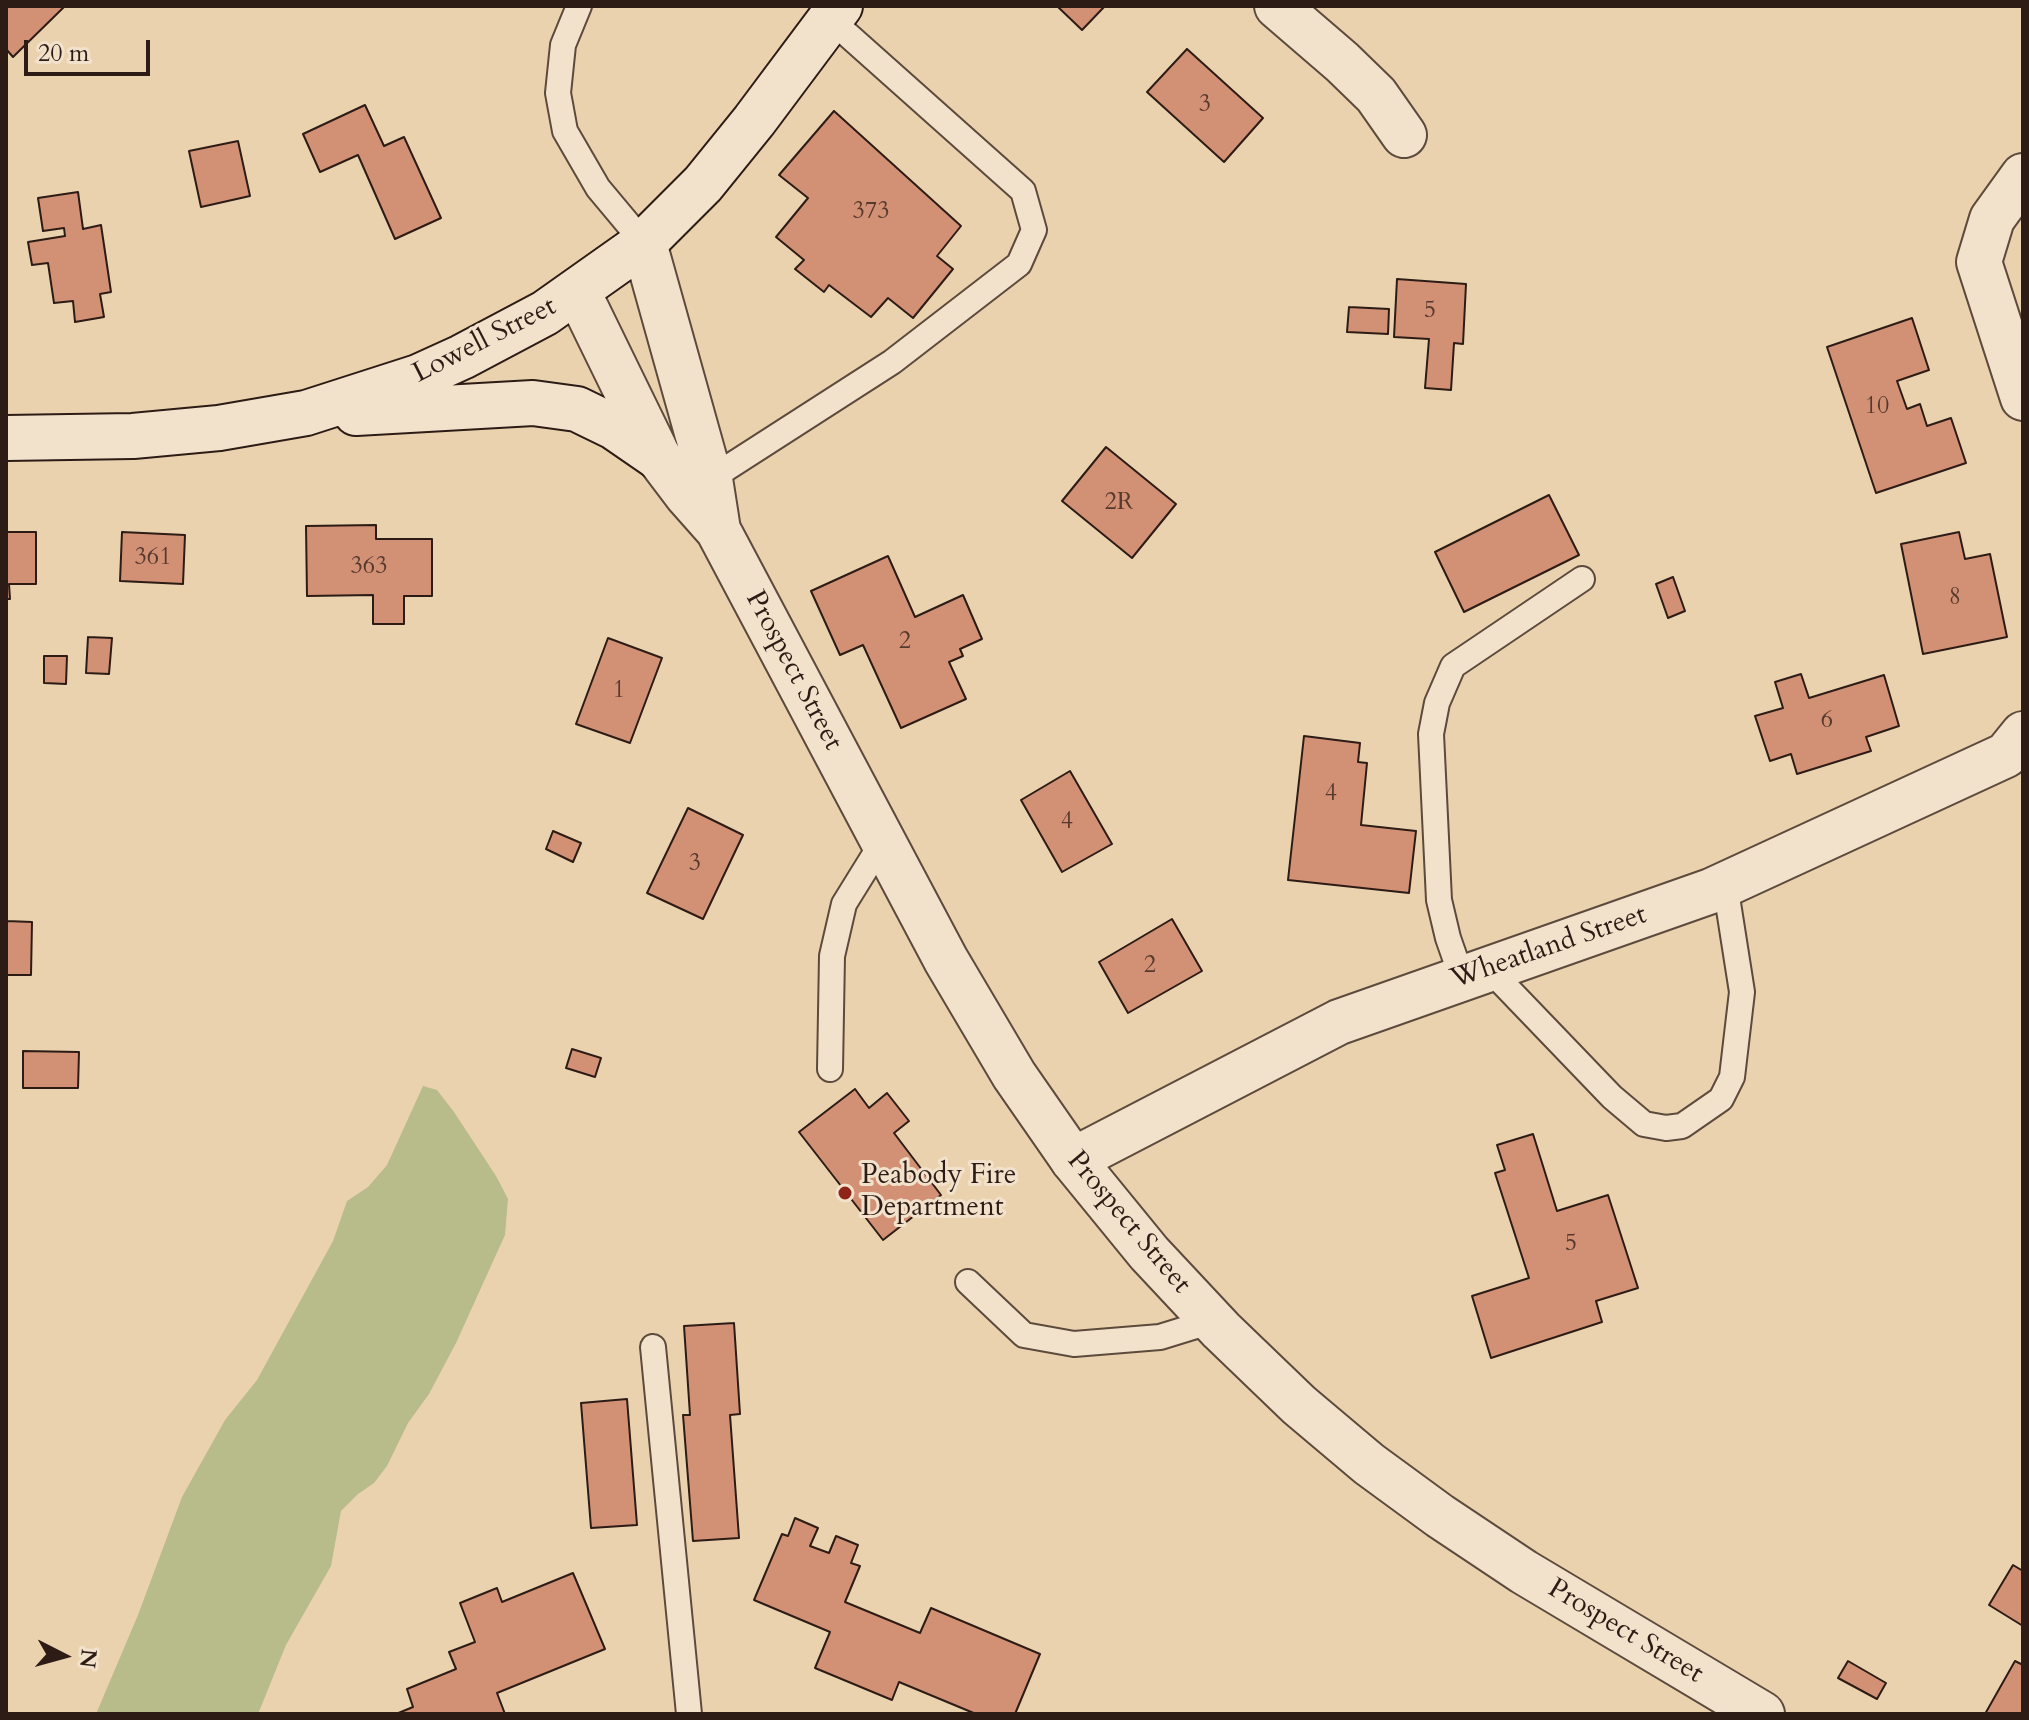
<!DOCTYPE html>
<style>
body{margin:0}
#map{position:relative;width:2029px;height:1720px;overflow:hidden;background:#ebd2af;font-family:Cardo,serif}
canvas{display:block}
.frame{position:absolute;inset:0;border:8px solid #2c1c15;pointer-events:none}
.north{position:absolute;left:24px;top:1616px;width:80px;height:80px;-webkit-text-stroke:6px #f2e2cb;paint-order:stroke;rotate:96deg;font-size:22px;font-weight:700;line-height:32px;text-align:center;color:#2c1c15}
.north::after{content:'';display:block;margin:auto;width:28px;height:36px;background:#2c1c15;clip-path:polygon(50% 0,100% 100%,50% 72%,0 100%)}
.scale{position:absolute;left:24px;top:40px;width:126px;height:36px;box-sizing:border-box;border:4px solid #2c1c15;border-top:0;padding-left:10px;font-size:24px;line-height:28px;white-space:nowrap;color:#2c1c15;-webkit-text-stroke:6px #f2e2cb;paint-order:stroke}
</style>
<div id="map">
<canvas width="2029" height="1720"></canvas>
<div class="frame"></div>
<div class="north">N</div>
<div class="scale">20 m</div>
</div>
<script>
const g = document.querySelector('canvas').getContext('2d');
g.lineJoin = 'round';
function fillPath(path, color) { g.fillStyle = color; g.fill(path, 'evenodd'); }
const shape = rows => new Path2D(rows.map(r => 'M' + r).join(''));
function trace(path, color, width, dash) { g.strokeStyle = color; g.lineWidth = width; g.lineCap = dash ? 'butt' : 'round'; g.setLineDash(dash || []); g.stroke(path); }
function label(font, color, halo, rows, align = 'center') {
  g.font = font + ' Cardo,serif'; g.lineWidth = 6; g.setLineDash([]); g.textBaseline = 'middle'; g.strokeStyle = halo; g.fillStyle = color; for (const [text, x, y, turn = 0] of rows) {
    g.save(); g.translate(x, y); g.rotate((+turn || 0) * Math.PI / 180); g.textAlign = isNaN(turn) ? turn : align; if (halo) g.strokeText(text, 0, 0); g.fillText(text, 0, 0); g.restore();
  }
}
const green = shape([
 [423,1086,437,1090,454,1112,496,1176,508,1199,505,1235,456,1343,429,1394,408,1423,387,1466,374,1483,358,1494,341,1511,331,1566,286,1645,258,1714,96,1714,138,1615,182,1497,225,1420,257,1380,333,1241,347,1201,368,1187,387,1165]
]);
const building = shape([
 [6,6,65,6,13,57,6,49,6,6],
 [1057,6,1105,6,1082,30,1057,6],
 [1187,49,1263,118,1224,162,1147,92,1187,49],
 [365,105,384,146,404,137,441,218,395,239,358,155,320,172,303,134,365,105],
 [834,111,961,226,937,256,953,269,913,318,888,298,871,317,829,285,824,292,795,269,804,260,776,237,808,198,779,175,834,111],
 [238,141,250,196,201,207,189,151,238,141],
 [78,192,83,229,101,225,111,292,100,294,104,317,75,322,73,301,54,303,48,263,32,265,28,242,65,236,64,228,43,231,38,198,78,192],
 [1397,279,1466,284,1463,344,1454,343,1451,390,1425,388,1429,339,1394,337,1397,279],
 [1349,307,1389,309,1388,334,1347,332,1349,307],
 [1912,318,1929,370,1897,381,1907,409,1920,404,1927,426,1951,418,1966,463,1876,493,1827,347,1912,318],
 [1106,447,1176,504,1132,558,1062,501,1106,447],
 [1549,495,1579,555,1464,612,1435,552,1549,495],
 [376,525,376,539,432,539,432,596,404,596,404,624,373,624,373,595,307,596,306,526,376,525],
 [6,532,36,532,36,584,9,584,10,599,6,599,6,532],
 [122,532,185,535,183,584,120,581,122,532],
 [1959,532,1965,559,1990,554,2007,637,1923,654,1901,544,1959,532],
 [888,556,915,617,963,595,982,639,960,649,963,656,949,662,966,699,901,728,863,645,840,655,811,591,888,556],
 [1673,577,1685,611,1668,618,1656,584,1673,577],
 [88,637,112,638,109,674,86,673,88,637],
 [608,638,662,658,630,743,576,724,608,638],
 [44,656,67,656,66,684,44,683,44,656],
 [1801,674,1809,698,1884,675,1899,726,1866,737,1871,751,1797,774,1791,754,1770,761,1755,716,1783,708,1775,682,1801,674],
 [1304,736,1360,743,1358,762,1367,763,1361,825,1416,831,1409,893,1288,880,1304,736],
 [1070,771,1112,844,1062,872,1021,800,1070,771],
 [688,808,743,835,703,919,647,893,688,808],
 [553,831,581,843,573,862,546,849,553,831],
 [6,894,7,921,32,922,31,975,6,975,6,894],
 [1172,919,1202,971,1128,1013,1099,962,1172,919],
 [572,1049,601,1058,595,1077,566,1068,572,1049],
 [23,1051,79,1052,78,1088,23,1088,23,1051],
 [855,1089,869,1108,887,1093,909,1121,894,1133,941,1195,883,1240,799,1132,855,1089],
 [1533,1134,1557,1211,1608,1195,1638,1288,1596,1301,1602,1322,1491,1358,1472,1296,1529,1278,1495,1173,1505,1170,1497,1145,1533,1134],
 [734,1323,740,1414,730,1415,739,1538,693,1541,683,1415,690,1415,684,1326,734,1323],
 [627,1399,637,1525,591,1528,581,1403,627,1399],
 [795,1518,818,1528,810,1546,829,1553,836,1536,858,1545,851,1563,860,1566,845,1602,920,1633,931,1608,1040,1654,1015,1714,976,1714,899,1682,892,1700,815,1668,830,1632,754,1600,782,1534,788,1536,795,1518],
 [2013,1565,2023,1571,2023,1626,1989,1605,2013,1565],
 [573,1573,605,1649,497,1693,505,1714,396,1714,413,1707,407,1689,456,1669,449,1652,475,1642,460,1603,497,1588,502,1602,573,1573],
 [1848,1661,1886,1683,1877,1699,1838,1678,1848,1661],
 [2015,1661,2023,1665,2023,1714,1985,1714,2015,1661]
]);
const service = shape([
 [579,6,563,45,558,93,565,131,598,188,644,243],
 [710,479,892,362,1019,264,1034,230,1023,191,830,19],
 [1489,969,1612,1097,1644,1124,1666,1128,1682,1126,1721,1099,1732,1077,1742,992,1725,884],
 [1462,978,1448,938,1439,900,1431,734,1437,703,1453,666,1582,579],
 [830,1069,832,956,844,904,883,841],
 [968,1282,1024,1335,1074,1344,1160,1337,1212,1321],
 [653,1347,689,1714]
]);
const minor = shape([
 [1277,6,1342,62,1376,95,1404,135],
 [2023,176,1992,219,1979,262,2023,398],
 [1073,1160,1339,1022,1711,891,2006,755,2023,734]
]);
const tertiary = shape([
 [644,243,710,479,718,530],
 [578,292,659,458,687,495,718,530,946,960,1014,1075,1073,1160,1149,1253,1221,1330,1299,1405,1369,1464,1440,1516,1524,1572,1762,1714]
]);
const secondary = shape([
 [356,413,533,403,577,409,614,427,659,458],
 [6,438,133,436,219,428,306,413,418,377,462,357,545,313,644,243,703,184,754,121,840,6]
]);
const markers = [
 [845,1193,8,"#8f2418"]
];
const numberNames = [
 ["3",1205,105],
 ["373",871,212],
 ["5",1430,311],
 ["10",1877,407],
 ["2R",1119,503],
 ["361",153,558],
 ["363",369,567],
 ["8",1955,598],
 ["2",905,642],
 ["1",619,691],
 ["6",1827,721],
 ["4",1331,794],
 ["4",1067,822],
 ["3",695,864],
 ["2",1150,966],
 ["5",1571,1244]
];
const streetNames = [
 ["Lowell Street",485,341,-27],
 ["Prospect Street",793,671,62],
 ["Wheatland Street",1549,948,-19],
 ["Prospect Street",1128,1223,50],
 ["Prospect Street",1625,1632,31]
];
const poiNames = [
 ["Peabody Fire",861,1177],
 ["Department",861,1209]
];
fillPath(green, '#b8bb8a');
fillPath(building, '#d29075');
trace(building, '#2c1c15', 2);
trace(service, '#5c4a3c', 28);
trace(minor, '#5c4a3c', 48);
trace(tertiary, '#5c4a3c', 48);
trace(secondary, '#2c1c15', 48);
trace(service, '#f2e2cb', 24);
trace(minor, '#f2e2cb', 44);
trace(tertiary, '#f2e2cb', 44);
trace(secondary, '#f2e2cb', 44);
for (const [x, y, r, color] of markers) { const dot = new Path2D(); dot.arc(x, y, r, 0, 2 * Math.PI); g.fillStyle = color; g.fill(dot); trace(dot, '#f2e2cb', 3); }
label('24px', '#56392d', null, numberNames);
label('28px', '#2c1c15', '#f2e2cb', streetNames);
label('28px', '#2c1c15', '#f2e2cb', poiNames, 'left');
</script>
